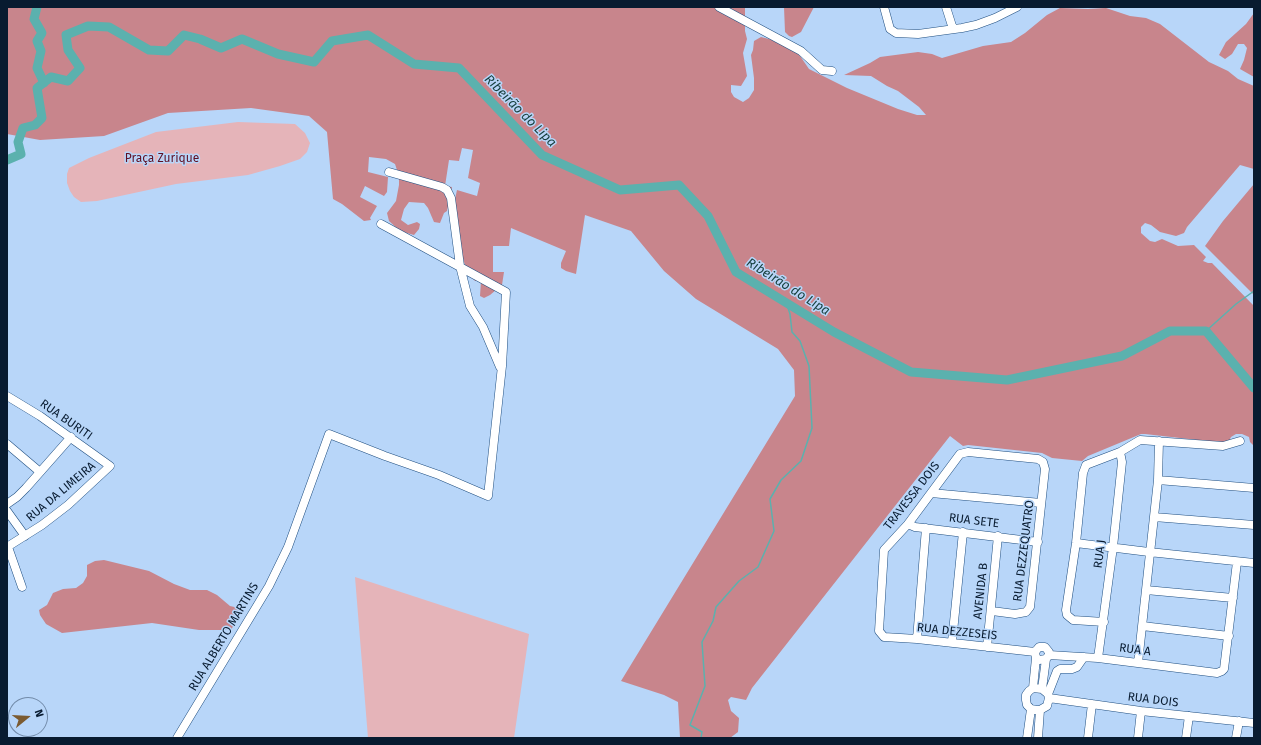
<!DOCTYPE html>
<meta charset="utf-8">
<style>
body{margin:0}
#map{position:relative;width:1261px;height:745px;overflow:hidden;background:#b8d6f9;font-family:"Fira Sans",sans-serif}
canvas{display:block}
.frame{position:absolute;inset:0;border:8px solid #081b30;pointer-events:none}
.north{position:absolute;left:8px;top:697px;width:40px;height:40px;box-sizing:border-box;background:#b8d6f9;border:1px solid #728ba9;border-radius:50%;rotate:72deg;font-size:11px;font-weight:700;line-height:16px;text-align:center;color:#081b30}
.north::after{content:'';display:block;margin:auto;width:14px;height:18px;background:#7b5b31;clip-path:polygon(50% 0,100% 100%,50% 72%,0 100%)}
</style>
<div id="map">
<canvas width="1261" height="745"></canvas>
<div class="frame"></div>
<div class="north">N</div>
</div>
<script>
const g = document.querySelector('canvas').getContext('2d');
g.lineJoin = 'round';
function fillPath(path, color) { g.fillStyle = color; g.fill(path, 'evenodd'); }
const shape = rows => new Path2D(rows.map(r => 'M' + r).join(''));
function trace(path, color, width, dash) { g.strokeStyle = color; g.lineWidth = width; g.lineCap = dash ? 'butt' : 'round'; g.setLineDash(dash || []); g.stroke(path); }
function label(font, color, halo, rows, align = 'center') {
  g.font = font + ' "Fira Sans",sans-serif'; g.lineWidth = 3; g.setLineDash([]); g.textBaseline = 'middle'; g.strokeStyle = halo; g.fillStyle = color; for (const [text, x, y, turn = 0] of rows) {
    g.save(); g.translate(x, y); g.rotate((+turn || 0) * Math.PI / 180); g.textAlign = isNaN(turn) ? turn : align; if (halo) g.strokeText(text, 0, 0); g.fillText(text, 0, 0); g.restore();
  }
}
const green = shape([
 [238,122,295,124,305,133,310,143,307,152,300,159,280,166,248,175,176,184,97,201,81,202,74,197,70,191,67,183,67,174,69,168,89,158,156,132],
 [355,577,529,634,514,738,368,738]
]);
const forest = shape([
 [8,7,745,7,745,31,747,39,743,53,747,76,741,86,731,85,731,92,734,97,743,102,749,98,754,90,754,78,751,55,753,50,754,41,761,37,773,40,798,53,809,69,847,88,898,109,917,115,926,115,919,107,898,91,887,86,871,76,844,75,870,63,880,57,918,52,932,54,942,58,983,46,1011,42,1025,33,1047,15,1060,8,1088,9,1106,8,1130,16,1146,18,1160,24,1209,62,1228,71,1238,79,1254,86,1254,169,1240,165,1187,227,1184,233,1176,236,1160,232,1151,225,1145,223,1141,227,1141,233,1150,241,1155,242,1162,239,1178,246,1194,245,1206,257,1203,261,1208,263,1212,263,1254,306,1254,446,1250,442,1249,437,1242,434,1236,434,1231,437,1229,441,1224,443,1145,434,1141,434,1088,456,1082,461,1052,458,1042,453,968,445,963,446,950,436,752,688,746,700,731,697,728,700,731,711,739,718,738,732,730,738,680,738,678,702,664,695,621,681,795,396,794,370,778,349,696,299,664,271,631,231,585,215,576,274,566,271,561,268,561,263,566,251,511,228,509,246,493,246,493,272,504,272,502,285,490,295,484,298,480,296,481,281,475,281,467,272,460,248,453,208,457,190,477,196,480,183,468,178,473,150,462,148,459,161,449,160,445,186,452,187,447,211,444,213,440,223,434,222,428,208,424,203,409,202,404,209,401,220,408,225,417,222,420,224,419,229,414,235,400,231,389,221,387,213,396,201,399,185,399,176,395,164,386,159,369,157,368,172,388,177,387,192,384,196,365,186,360,197,377,206,370,218,371,220,364,221,342,204,333,199,327,132,309,116,251,108,168,113,104,136,40,140,7,134],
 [784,7,814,7,801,32,792,37,789,36,785,32],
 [1254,13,1254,77,1240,69,1244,60,1247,48,1244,44,1238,44,1232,54,1225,59,1219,55,1226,42,1246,24],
 [1254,184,1254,295,1205,246,1223,221],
 [104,560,149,571,174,584,190,590,207,590,217,595,230,606,243,609,231,630,199,630,152,623,62,633,46,624,40,615,39,610,47,605,53,593,63,589,76,588,83,583,87,576,87,565,95,561]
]);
const stream = shape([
 [1206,331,1236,304,1254,291],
 [701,738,702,732,690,725,705,686,702,642,713,621,716,607,739,581,758,567,774,531,770,499,781,480,801,461,812,428,809,366,800,341,792,332,790,314,786,302]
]);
const river = shape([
 [37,7,34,19,42,33,37,41,41,51,37,68,44,83],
 [7,160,21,154,18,142,23,128,35,125,42,118,37,88,51,77,68,81,80,68,68,50,66,35,88,26,109,27,149,50,168,51,184,35,200,39,221,48,242,39,278,54,314,62,332,41,368,35,414,64,459,68,542,155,620,190,679,185,708,216,736,272,834,332,911,372,1007,380,1122,356,1170,331,1206,331,1254,388]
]);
const minor = shape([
 [719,7,801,51,822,70,832,71],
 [884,7,890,29,896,33,918,34,962,28,976,25,995,18,1017,7],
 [946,7,953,29],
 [389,172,442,187,447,190,451,198,460,266,470,306,483,327,500,367],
 [7,396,40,416,110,466,68,505,42,525,7,547],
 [7,444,40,472],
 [1158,480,1254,488],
 [931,493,1041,503],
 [7,504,17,497,26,488,71,437],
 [7,511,25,536],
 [1154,517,1254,525],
 [908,524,915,527,1038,542],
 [1076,543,1149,552,1254,563],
 [8,547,22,587],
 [1146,590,1233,598],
 [992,611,1015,614,1026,612,1030,607,1045,469,1043,462,1038,459,968,452,960,454,908,524,884,550,879,631,884,637,917,639,1035,652],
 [1104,622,1073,620,1067,615,1066,610,1076,543,1083,473,1086,465,1120,452,1140,440,1223,446,1240,441],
 [1142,626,1229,636],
 [917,639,926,528],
 [952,642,963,532],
 [987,647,998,536],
 [1049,655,1098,658,1217,673,1222,671,1224,669,1237,562],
 [1098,658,1113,547,1122,462,1120,452],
 [1138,663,1158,480,1159,441],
 [1033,688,1036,658],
 [1042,689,1046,659,1049,655,1049,652,1045,647,1039,647,1035,652,1036,658,1039,660,1046,659],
 [1048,694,1057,671,1060,669,1072,669,1077,667,1084,657],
 [1049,698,1141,711,1254,723],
 [177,738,269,586,288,547,329,434,385,456,439,475,488,496,502,366,506,292,381,224],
 [1027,738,1031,709,1027,705,1026,700,1026,695,1029,691,1033,688,1042,689,1048,694,1049,698,1047,706,1040,710,1035,710,1031,709],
 [1038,738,1040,710],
 [1088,738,1092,704],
 [1138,738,1141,711],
 [1186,738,1189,716],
 [1236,738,1239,721]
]);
const parkNames = [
 ["Praça Zurique",162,159]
];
const streetNames = [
 ["RUA BURITI",66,420,35],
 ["RUA DA LIMEIRA",61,492,-40],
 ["TRAVESSA DOIS",912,496,-52],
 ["RUA SETE",974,521,7],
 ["RUA DEZZEQUATRO",1024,551,-83],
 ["RUA J",1100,554,-83],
 ["AVENIDA B",981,591,-84],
 ["RUA DEZZESEIS",957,632,6],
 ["RUA ALBERTO MARTINS",224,637,-59],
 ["RUA A",1135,650,7],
 ["RUA DOIS",1153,700,7]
];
const waterNames = [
 ["Ribeirão do Lipa",520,111,45],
 ["Ribeirão do Lipa",788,287,32]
];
fillPath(green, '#e5b4b9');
fillPath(forest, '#c8858c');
trace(stream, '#5bb1ae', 1.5);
trace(river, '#5bb1ae', 9);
trace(minor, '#204f81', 9);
trace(minor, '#fff', 8);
label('12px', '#600f23', '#b8d6f9', parkNames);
label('12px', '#081b30', '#b8d6f9', streetNames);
label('italic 13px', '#173f3e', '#b8d6f9', waterNames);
</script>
